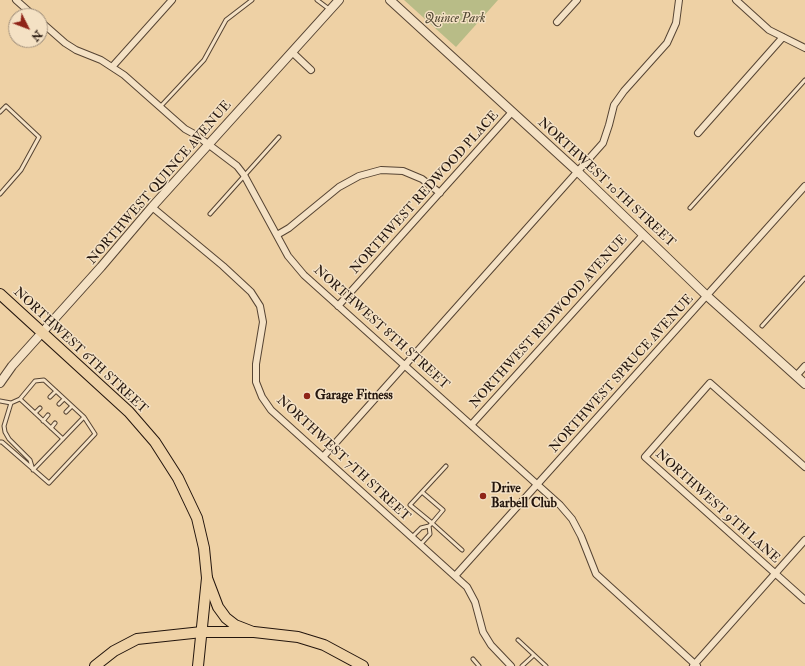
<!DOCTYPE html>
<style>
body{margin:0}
#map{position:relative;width:805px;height:666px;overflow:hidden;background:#eed1a5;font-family:"IM FELL Double Pica",serif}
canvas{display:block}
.north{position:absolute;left:8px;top:8px;width:40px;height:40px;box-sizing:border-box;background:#f4e1c4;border:1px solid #a08f7b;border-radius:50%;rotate:132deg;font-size:11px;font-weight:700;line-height:16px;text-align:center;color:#23150d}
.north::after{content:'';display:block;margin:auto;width:14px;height:18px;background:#8f2418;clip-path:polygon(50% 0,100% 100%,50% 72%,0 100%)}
</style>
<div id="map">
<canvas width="805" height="666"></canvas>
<div class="north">N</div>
</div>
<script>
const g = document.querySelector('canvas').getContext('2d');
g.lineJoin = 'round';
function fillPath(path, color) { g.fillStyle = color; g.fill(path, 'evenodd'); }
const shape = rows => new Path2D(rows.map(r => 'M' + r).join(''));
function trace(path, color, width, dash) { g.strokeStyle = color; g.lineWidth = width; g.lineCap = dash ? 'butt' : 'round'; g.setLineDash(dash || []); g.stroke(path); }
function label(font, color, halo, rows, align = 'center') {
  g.font = font + ' "IM FELL Double Pica",serif'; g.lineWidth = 3; g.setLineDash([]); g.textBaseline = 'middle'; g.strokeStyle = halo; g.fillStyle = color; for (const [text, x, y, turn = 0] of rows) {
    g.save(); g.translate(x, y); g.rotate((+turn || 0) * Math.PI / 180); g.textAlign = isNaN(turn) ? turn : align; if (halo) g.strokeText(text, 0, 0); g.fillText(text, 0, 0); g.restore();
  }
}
const green = shape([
 [404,0,498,0,456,47]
]);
const service = shape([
 [317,0,329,9],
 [160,107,204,60,226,20,252,0],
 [0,112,6,106,39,137,21,170,0,194],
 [690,208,805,80],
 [210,214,279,137],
 [762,326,805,278],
 [50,397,56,391],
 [20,399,63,439],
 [0,401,11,403,20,399,35,381,44,380,84,417,95,434,49,483,2,442,0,442],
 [11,403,4,426,5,432,9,439,30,460,33,470,84,417],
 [59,404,64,399],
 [66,412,72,406],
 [35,413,40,408],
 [43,421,48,415],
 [51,428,55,423],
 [422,492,446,466],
 [429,526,432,523,443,510,422,492,410,505,432,523,462,550],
 [412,537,421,528,429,526,430,534,420,545],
 [518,640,546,666],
 [473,659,479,666],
 [522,666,534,655]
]);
const minor = shape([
 [16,0,34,16],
 [736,0,769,30,805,48],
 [40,21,65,43,76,50,101,60,124,75,185,129,196,135,237,166,244,175,288,256,304,275,560,505,572,519,581,536,596,574,697,666],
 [557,22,577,0],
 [292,52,311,70],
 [112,67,172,0],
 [698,133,783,37],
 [152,207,223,266,251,292,260,306,263,322,256,364,256,382,262,397,271,410,467,587,475,602,483,632,491,645,511,666],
 [277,235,289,228,339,187,359,176,381,170,403,171,422,179,440,193],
 [338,306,512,112],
 [796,376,805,366],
 [472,424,643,235],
 [323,457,603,143,609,125,614,105,624,91,667,43,676,23,679,0],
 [805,467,710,383,645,457,805,600],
 [455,576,805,186],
 [693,666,805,540]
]);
const tertiary = shape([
 [390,0,578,172,706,295,805,384],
 [0,383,12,366,101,267,152,207,339,0]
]);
const primary = shape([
 [0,294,129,412,155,442,178,478,197,518,204,548,207,578,198,666]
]);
const trunk = shape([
 [207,578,218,607,226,618,235,625,253,632],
 [95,666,114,651,137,639,202,632,254,632,298,637,324,645,363,666]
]);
const markers = [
 [307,396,4,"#8f2418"],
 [483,496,4,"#8f2418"]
];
const parkNames = [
 ["Quince Park",455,19]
];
const streetNames = [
 ["NORTHWEST QUINCE AVENUE",160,183,-49],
 ["NORTHWEST 10TH STREET",606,183,43],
 ["NORTHWEST REDWOOD PLACE",425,193,-48],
 ["NORTHWEST REDWOOD AVENUE",549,322,-48],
 ["NORTHWEST 8TH STREET",381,328,42],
 ["NORTHWEST 6TH STREET",80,351,43],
 ["NORTHWEST SPRUCE AVENUE",622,374,-48],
 ["NORTHWEST 7TH STREET",343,459,43],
 ["NORTHWEST 9TH LANE",717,507,42]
];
const poiNames = [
 ["Garage Fitness",315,396],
 ["Drive",491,489],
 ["Barbell Club",491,504]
];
fillPath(green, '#b8bc87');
trace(service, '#564433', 5);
trace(minor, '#564433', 8);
trace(tertiary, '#564433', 10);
trace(primary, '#23150d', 12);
trace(trunk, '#23150d', 12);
trace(service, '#f4e1c4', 3);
trace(minor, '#f4e1c4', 6);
trace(tertiary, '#f4e1c4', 8);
trace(primary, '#eed1a5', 10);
trace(trunk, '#eed1a5', 10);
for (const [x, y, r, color] of markers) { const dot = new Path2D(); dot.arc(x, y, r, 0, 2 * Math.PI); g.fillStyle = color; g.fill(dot); trace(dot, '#f4e1c4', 1.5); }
label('italic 13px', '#504732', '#f4e1c4', parkNames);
label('13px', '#23150d', '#f4e1c4', streetNames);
label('bold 13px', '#23150d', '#f4e1c4', poiNames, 'left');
</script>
